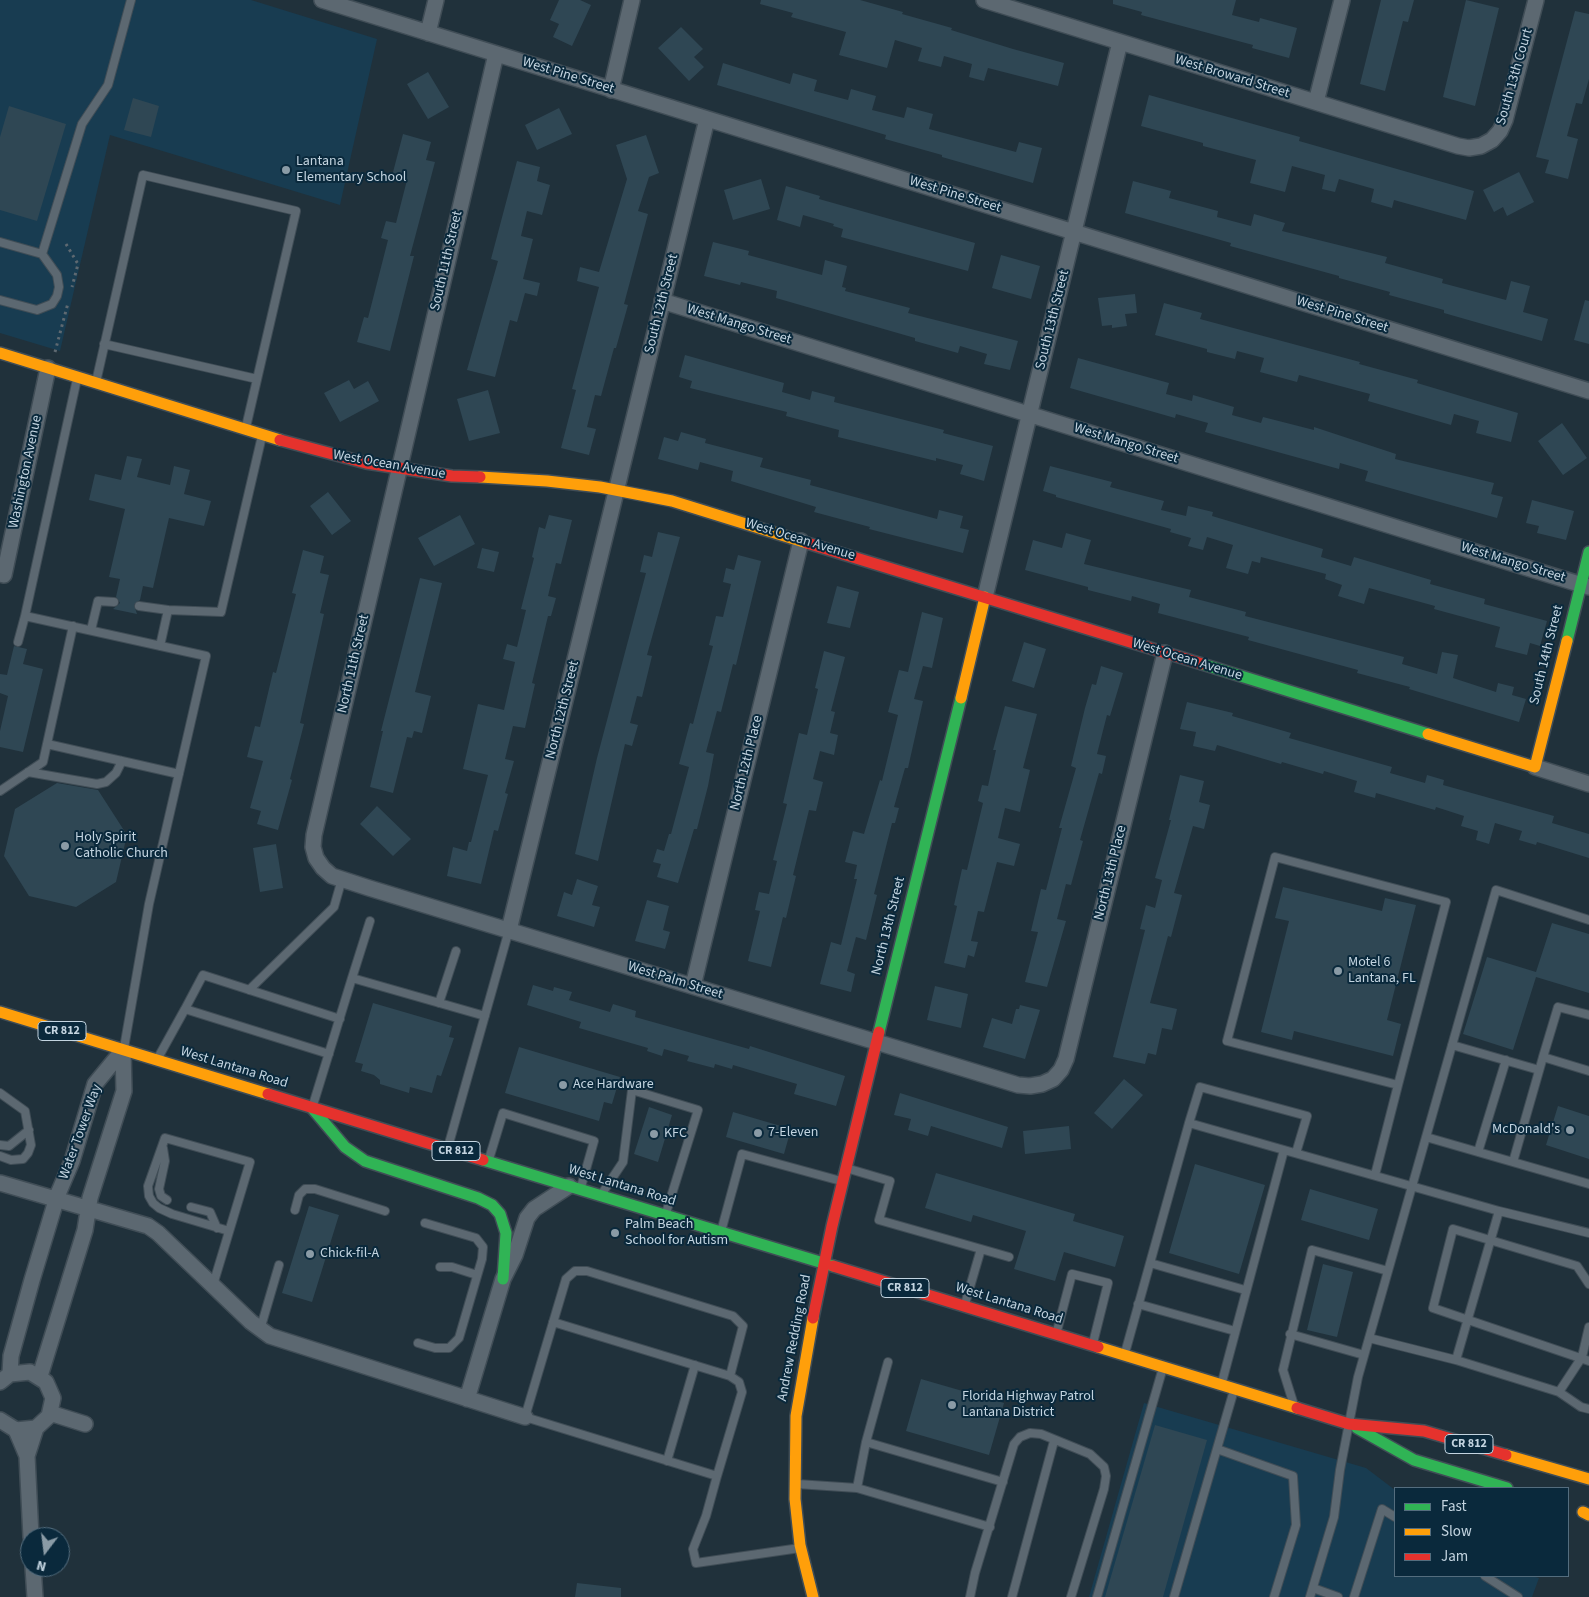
<!DOCTYPE html>
<style>
body{margin:0}
#map{position:relative;width:1589px;height:1597px;overflow:hidden;background:#20313b;font-family:"Source Sans 3",sans-serif}
canvas{display:block}
.legend{position:absolute;left:1394px;top:1487px;width:175px;height:90px;box-sizing:border-box;background:#0a293c;border:1px solid #546d7e;margin:0;padding:6px 9px;list-style:none;font-size:15px;color:#c3d4e0}
.legend li{display:flex;align-items:center;gap:10px;height:25px}
.legend b{width:25px;border:1px solid #546d7e}
.north{position:absolute;left:20px;top:1527px;width:50px;height:50px;box-sizing:border-box;background:#0a293c;border:1px solid #546d7e;border-radius:50%;rotate:195deg;font-size:14px;font-weight:700;line-height:20px;text-align:center;color:#c3d4e0}
.north::after{content:'';display:block;margin:auto;width:18px;height:22px;background:#8a9ba6;clip-path:polygon(50% 0,100% 100%,50% 72%,0 100%)}
</style>
<div id="map">
<canvas width="1589" height="1597"></canvas>
<ul class="legend">
<li><b style="height:6px;background:#30b455"></b>Fast</li>
<li><b style="height:6px;background:#ff9f0a"></b>Slow</li>
<li><b style="height:6px;background:#e5322d"></b>Jam</li>
</ul>
<div class="north">N</div>
</div>
<script>
const g = document.querySelector('canvas').getContext('2d');
g.lineJoin = 'round';
function fillPath(path, color) { g.fillStyle = color; g.fill(path, 'evenodd'); }
const shape = rows => new Path2D(rows.map(r => 'M' + r).join(''));
function trace(path, color, width, dash) { g.strokeStyle = color; g.lineWidth = width; g.lineCap = dash ? 'butt' : 'round'; g.setLineDash(dash || []); g.stroke(path); }
function label(font, color, halo, rows, align = 'center') {
  g.font = font + ' "Source Sans 3",sans-serif'; g.lineWidth = 4; g.setLineDash([]); g.textBaseline = 'middle'; g.strokeStyle = halo; g.fillStyle = color; for (const [text, x, y, turn = 0] of rows) {
    g.save(); g.translate(x, y); g.rotate((+turn || 0) * Math.PI / 180); g.textAlign = isNaN(turn) ? turn : align; if (halo) g.strokeText(text, 0, 0); g.fillText(text, 0, 0); g.restore();
  }
}
const built = shape([
 [0,0,251,0,377,39,340,205,110,135,60,351,0,333],
 [1144,1403,1366,1468,1395,1490,1395,1576,1532,1576,1539,1578,1532,1597,1089,1597]
]);
const building = shape([
 [559,0,580,0,591,5,572,46,553,37,559,24,550,20],
 [761,0,860,0,903,12,902,14,952,28,951,30,1013,49,1064,63,1058,86,988,68,984,81,969,77,972,64,944,56,941,67,918,61,922,48,895,40,887,68,839,55,846,32,791,17,793,13,760,4],
 [1113,0,1236,0,1232,15,1259,22,1260,18,1297,28,1289,58,1252,48,1253,45,1141,15,1142,12,1113,4],
 [1381,0,1414,0,1408,22,1403,21,1385,91,1360,84],
 [1466,0,1499,8,1475,106,1443,97],
 [1575,11,1589,14,1589,79,1582,104,1576,103,1567,136,1578,139,1568,179,1545,173,1549,160,1536,157],
 [681,27,703,49,694,57,704,67,689,81,658,48],
 [723,63,790,84,793,73,817,80,814,91,848,100,851,89,876,96,872,110,904,118,907,107,933,114,929,129,1016,152,1019,142,1042,148,1033,183,942,157,942,155,885,139,886,135,717,85],
 [428,72,449,107,428,119,407,84],
 [1149,95,1300,137,1299,141,1474,191,1466,220,1394,200,1392,208,1371,202,1374,189,1339,179,1335,192,1322,189,1325,175,1292,166,1285,192,1250,183,1256,160,1203,146,1203,143,1141,126],
 [133,98,159,106,151,137,124,130],
 [9,106,66,124,37,221,0,210,0,137],
 [559,108,572,134,537,150,525,125],
 [403,134,431,142,426,160,435,162,410,256,414,256,390,351,357,342,364,317,368,318,388,240,381,238,386,221,396,223,407,180,392,176],
 [646,135,659,173,649,177,638,211,648,214,624,304,628,305,616,348,614,348,601,396,595,395,587,427,596,429,589,455,561,448,576,390,572,389,599,287,577,281,580,267,599,272,627,179,616,145],
 [517,161,540,167,537,181,550,185,542,215,527,211,521,236,533,239,523,279,540,283,537,296,525,293,517,322,510,320,495,377,467,370,498,261,491,259],
 [1519,172,1534,202,1507,216,1503,207,1494,212,1483,190],
 [761,179,770,209,733,220,724,190],
 [1133,181,1171,191,1169,198,1218,211,1217,217,1251,226,1254,214,1285,223,1282,231,1387,257,1385,263,1443,279,1442,283,1506,300,1511,281,1530,286,1523,312,1548,319,1542,341,1444,313,1444,310,1389,295,1390,292,1339,278,1339,276,1230,246,1231,243,1125,213],
 [786,186,820,196,819,199,975,243,968,271,841,237,843,229,833,226,834,224,803,215,800,227,777,220],
 [713,242,749,251,748,255,822,275,825,260,847,266,842,287,846,288,845,291,910,308,908,313,1018,341,1010,370,984,364,987,354,960,346,958,353,915,341,915,338,776,298,777,291,741,282,740,285,704,276],
 [1001,255,1040,266,1031,299,992,288],
 [1135,294,1137,313,1125,314,1127,326,1112,328,1112,325,1102,326,1098,298],
 [1585,300,1589,301,1589,344,1574,340],
 [1164,303,1202,313,1200,319,1360,362,1359,364,1418,380,1417,383,1518,413,1511,442,1476,433,1479,421,1454,414,1451,425,1368,401,1370,394,1299,375,1297,382,1260,372,1264,358,1237,351,1235,359,1207,352,1207,349,1155,335],
 [685,355,784,383,782,392,810,400,812,391,835,397,834,402,944,430,943,433,993,446,984,481,960,474,963,465,936,458,936,461,838,437,839,430,786,416,787,412,690,388,692,381,679,377],
 [1078,358,1169,383,1166,394,1192,401,1193,395,1234,407,1232,415,1261,423,1263,417,1314,430,1314,427,1396,454,1395,459,1494,483,1491,494,1503,497,1497,518,1365,481,1368,471,1340,463,1339,469,1292,456,1205,432,1208,423,1176,414,1175,418,1070,388],
 [349,380,354,389,368,381,379,401,340,422,324,393],
 [488,390,500,433,469,441,457,399],
 [1562,423,1587,458,1563,475,1538,441],
 [681,432,706,439,705,443,763,458,760,467,811,480,810,485,937,519,939,510,963,516,960,528,969,530,963,553,869,529,870,527,814,512,816,507,731,481,733,471,700,462,698,470,658,459,664,437,678,441],
 [127,456,142,459,137,477,170,485,174,466,190,470,184,494,211,501,204,526,169,518,153,588,143,586,140,600,134,605,137,614,113,609,120,603,116,597,120,579,109,577,125,509,89,500,95,474,121,480],
 [1050,466,1112,482,1110,487,1164,501,1161,510,1186,516,1188,506,1213,512,1212,516,1323,549,1321,557,1351,566,1354,557,1431,580,1430,584,1485,599,1484,604,1547,621,1540,646,1530,643,1527,655,1495,647,1500,627,1434,609,1435,606,1369,588,1364,604,1338,596,1342,585,1325,579,1326,574,1261,557,1260,563,1252,561,1248,574,1226,568,1233,545,1207,537,1203,550,1188,546,1191,538,1170,532,1171,529,1056,497,1056,495,1043,491],
 [328,492,351,521,332,535,310,506],
 [1532,500,1574,511,1566,540,1537,533,1539,526,1526,523],
 [460,515,475,544,434,566,418,538],
 [549,515,572,520,561,564,556,563,548,596,556,598,551,616,548,616,532,683,535,684,525,728,513,726,505,759,514,761,505,793,508,794,498,831,494,830,481,884,447,876,453,847,467,851,469,842,471,842,488,775,463,769,478,704,504,710,515,662,503,659,507,644,517,647,526,610,521,609,534,558,532,557,539,527,545,529],
 [658,532,680,537,647,655,652,656,642,697,637,696,630,723,638,725,632,746,625,744,598,861,575,854,597,758,646,573,640,572,644,555,652,557],
 [1066,533,1091,540,1084,564,1191,590,1189,597,1246,612,1245,616,1404,657,1402,664,1437,674,1442,652,1458,655,1453,678,1496,692,1498,683,1514,687,1512,695,1526,699,1519,722,1409,689,1410,687,1357,673,1358,670,1248,640,1249,637,1158,613,1160,604,1132,596,1131,601,1088,590,1088,587,1025,570,1033,540,1062,548],
 [482,548,499,552,494,572,477,568],
 [303,550,324,556,320,573,329,575,320,613,324,614,300,723,304,724,290,779,292,780,278,830,257,824,261,811,250,808,263,761,247,757,255,726,260,727,273,672,276,673,296,594,292,593],
 [738,555,761,561,736,665,733,664,721,712,717,711,706,752,714,754,708,786,697,829,694,829,678,883,657,877,661,864,653,862,657,849,664,851,669,834,671,834,689,767,679,764,690,723,693,724,713,646,709,645,716,616,723,617,731,584,723,582,726,568,734,570],
 [420,578,442,583,415,692,431,696,422,733,414,731,412,738,407,737,393,793,370,787,383,731,381,731],
 [837,586,859,592,850,628,827,623],
 [922,612,943,618,932,668,923,666,914,699,923,701,908,768,905,768,894,807,899,808,895,823,892,823,874,894,877,895,866,940,856,937,847,971,855,974,851,992,820,984,831,942,841,945,857,879,854,879,857,865,845,862,853,831,864,834,880,780,882,781,898,715,888,712,899,670,908,672],
 [1024,642,1046,649,1034,688,1012,681],
 [14,646,27,649,23,664,43,669,23,752,0,747,0,731,8,696,0,693,0,674,7,675],
 [824,651,845,657,831,711,835,712,830,733,838,735,834,755,820,751,813,779,823,782,816,811,809,810,793,875,796,876,786,918,783,917,771,967,748,961,760,911,755,910,759,892,769,894,777,861,773,860,787,804,783,803,796,746,799,733,807,735,818,689,815,688],
 [1101,666,1123,673,1110,716,1107,715,1097,754,1106,756,1102,774,1099,773,1080,840,1083,841,1071,885,1066,884,1057,919,1066,921,1047,987,1025,982,1038,932,1031,931,1041,889,1046,890,1062,828,1059,828,1076,768,1071,766,1085,708,1092,684,1096,685],
 [1187,702,1233,713,1232,716,1291,733,1289,738,1392,767,1390,773,1425,783,1427,775,1444,780,1443,785,1554,816,1552,823,1589,834,1589,858,1537,842,1536,845,1519,840,1522,831,1495,823,1489,844,1476,840,1478,831,1461,826,1464,816,1436,807,1435,810,1376,793,1375,798,1354,792,1357,781,1324,771,1323,774,1282,762,1281,764,1217,745,1215,751,1193,746,1196,732,1180,729],
 [1005,706,1037,714,1023,768,1030,770,1020,812,1005,808,998,838,1020,844,1014,866,997,862,984,912,978,911,971,941,978,942,974,957,968,955,965,968,944,963,957,906,954,905,962,869,967,870,983,803,978,801,982,785,988,786,996,750,993,750],
 [1180,775,1204,781,1199,802,1210,805,1204,829,1193,826,1174,893,1182,895,1171,937,1168,936,1150,1003,1177,1009,1172,1030,1162,1028,1156,1055,1148,1053,1145,1064,1113,1057,1145,930,1140,929,1146,905,1155,908,1162,880,1155,878,1171,820,1169,820],
 [57,783,98,790,127,835,116,882,76,907,29,896,4,856,15,809],
 [377,806,411,839,393,856,360,824],
 [276,844,283,888,260,892,253,848],
 [577,879,598,886,592,905,600,907,594,927,557,916,564,892,572,895],
 [1283,887,1382,911,1385,898,1416,905,1387,1020,1401,1024,1393,1056,1294,1031,1292,1040,1261,1032,1289,921,1275,918],
 [647,900,669,906,663,930,670,932,665,949,635,941],
 [1552,923,1589,934,1589,993,1536,977,1513,1050,1463,1034,1487,957,1536,972],
 [533,985,553,991,554,987,572,992,569,1000,610,1012,613,1004,636,1011,635,1017,749,1049,750,1046,845,1076,836,1106,794,1094,797,1084,733,1065,732,1069,715,1064,714,1068,687,1061,689,1056,664,1049,662,1056,647,1051,648,1048,579,1028,581,1022,527,1005],
 [935,986,968,994,961,1028,927,1020],
 [373,1003,452,1026,449,1037,454,1038,441,1076,437,1075,432,1093,410,1087,409,1093,380,1084,380,1080,374,1075,361,1071,363,1064,355,1062],
 [1020,1005,1040,1010,1025,1059,983,1047,992,1018,1012,1024,1016,1009,1019,1009],
 [519,1047,620,1077,612,1104,604,1102,599,1121,505,1093],
 [1124,1079,1143,1095,1112,1129,1094,1113],
 [900,1093,1008,1127,1002,1148,931,1126,928,1136,908,1130,911,1119,894,1115],
 [1558,1106,1589,1116,1589,1159,1546,1145],
 [649,1107,672,1115,658,1162,634,1154],
 [733,1112,791,1129,784,1154,726,1137],
 [1069,1126,1071,1149,1025,1154,1023,1131],
 [1195,1164,1265,1185,1239,1274,1169,1253],
 [936,1173,1075,1214,1073,1221,1124,1236,1115,1267,1064,1252,1055,1281,1014,1269,1026,1231,973,1215,971,1222,925,1208],
 [1310,1189,1378,1209,1369,1240,1301,1220],
 [309,1206,339,1215,312,1302,282,1293],
 [1323,1264,1353,1272,1337,1337,1307,1330],
 [921,1379,1004,1403,989,1455,906,1431],
 [1155,1425,1207,1440,1163,1597,1105,1597],
 [577,1583,621,1588,621,1597,575,1597]
]);
const path = shape([
 [66,244,78,264,72,287],
 [55,352,68,303]
]);
const lane = shape([
 [0,242,42,254,57,275,59,287,57,296,52,304,37,310,0,300],
 [42,254,82,124,108,85,131,0],
 [104,344,257,379],
 [77,379,25,616,206,656,149,904,124,1048],
 [96,382,143,175,296,211,246,427],
 [139,606,168,610],
 [91,630,98,601,114,602],
 [18,642,25,616],
 [160,646,168,610,221,612,262,436],
 [47,744,179,774],
 [28,772,97,784,106,782,116,773,122,761],
 [0,791,43,762,73,626],
 [352,978,370,921],
 [249,990,334,907,342,879],
 [439,1003,456,951],
 [185,1009,203,975,340,1019],
 [1452,1045,1539,1070],
 [159,1056,185,1009,329,1054],
 [1543,1057,1558,1007,1589,1015],
 [0,1093,25,1111,31,1145,28,1153,23,1159,11,1160,0,1156],
 [313,1105,352,978,485,1016],
 [1189,1123,1200,1087,1307,1116,1296,1153],
 [1426,1137,1589,1184],
 [0,1145,9,1146,29,1130],
 [448,1147,509,930],
 [163,1148,165,1161,159,1189,161,1196,167,1200],
 [1478,1152,1506,1060],
 [489,1159,503,1113,594,1141,581,1187],
 [1513,1162,1543,1057,1589,1071],
 [846,1168,890,1181,879,1220,981,1249,965,1304],
 [1375,1175,1398,1085,1446,902,1275,857,1227,1041,1398,1085],
 [603,1192,623,1162,632,1090,698,1110,666,1213],
 [191,1207,210,1212,217,1228],
 [295,1210,299,1195,305,1189,315,1189,385,1211],
 [1499,1211,1589,1233],
 [722,1228,742,1154,841,1181],
 [981,1249,1009,1257],
 [1150,1263,1245,1290],
 [440,1267,452,1267,477,1275],
 [1589,1284,1577,1266,1453,1229,1433,1308,1589,1361],
 [213,1285,250,1162,165,1138,148,1186,149,1196,153,1203,159,1208,172,1214,229,1231],
 [1138,1304,1235,1331],
 [553,1322,730,1376,743,1326,733,1316,587,1271,575,1271,566,1279,525,1417,717,1476,706,1516,693,1549,696,1563,800,1548],
 [260,1330,279,1265],
 [1057,1331,1072,1274,1108,1283,1093,1343],
 [1290,1334,1364,1355],
 [1369,1338,1456,1360,1559,1392,1581,1407,1589,1409],
 [418,1343,435,1348,449,1348,459,1338,482,1259,483,1247,476,1238,425,1223],
 [1125,1353,1189,1123,1499,1211,1456,1360],
 [1222,1382,1284,1150],
 [1559,1392,1582,1357,1589,1327],
 [1293,1402,1283,1370,1312,1250,1388,1271],
 [866,1442,1003,1482],
 [1217,1449,1293,1476,1296,1525,1274,1597],
 [667,1461,695,1365],
 [717,1476,742,1392,739,1382,730,1376],
 [797,1484,857,1488,990,1527],
 [857,1488,866,1442,888,1362],
 [1485,1576,1518,1597],
 [1313,1588,1338,1597],
 [970,1597,975,1573,1014,1444,1020,1437,1030,1433,1041,1434,1090,1454,1104,1467,1106,1476,1104,1489,1071,1597],
 [1012,1597,1054,1441],
 [1097,1597,1162,1371],
 [1174,1597,1234,1390],
 [1310,1597,1334,1517,1340,1470,1358,1377,1496,890,1589,920],
 [1354,1597,1382,1509,1395,1517]
]);
const street = shape([
 [322,0,1589,391],
 [984,0,1458,146,1469,148,1481,146,1492,140,1500,131,1505,120,1536,0],
 [428,33,436,0],
 [496,54,314,835,313,847,316,858,323,868,332,876,369,888,1018,1085,1030,1086,1042,1084,1053,1079,1061,1070,1066,1059,1165,653],
 [611,90,632,0],
 [1316,102,1342,0],
 [662,301,1589,587],
 [0,574,4,575,48,368],
 [985,597,1120,42],
 [1535,767,1589,784],
 [509,930,707,119],
 [693,986,801,541],
 [0,1183,148,1226,158,1233,251,1322,270,1336,525,1417],
 [10,1374,11,1356,32,1280,58,1194,72,1161,95,1084,123,1050],
 [40,1376,85,1230,90,1198,124,1091,123,1050],
 [0,1382,10,1374,30,1372,46,1382,53,1398,49,1416,36,1428,16,1430,0,1420],
 [467,1399,503,1279,515,1255,527,1218,534,1209,569,1186],
 [50,1413,85,1424],
 [16,1430,27,1456,36,1428],
 [27,1456,31,1537],
 [33,1567,35,1597]
]);
const fast = shape([
 [1567,641,1589,552],
 [1202,664,1428,734],
 [879,1032,961,698],
 [312,1108,345,1147,365,1161,478,1198,492,1205,500,1214,506,1233,503,1279],
 [483,1160,833,1266],
 [1357,1428,1414,1460,1507,1488]
]);
const slow = shape([
 [0,353,280,440],
 [480,477,547,481,600,487,672,501,807,543],
 [961,698,985,597],
 [1428,734,1535,767,1567,641],
 [0,1012,268,1094],
 [1098,1347,1297,1408],
 [1506,1455,1589,1479],
 [1583,1512,1589,1515],
 [813,1597,800,1545,795,1499,796,1416,813,1318]
]);
const jam = shape([
 [280,440,366,463,452,476,480,477],
 [807,543,1202,664],
 [268,1094,483,1160],
 [833,1266,1098,1347],
 [813,1318,832,1226,879,1032],
 [1297,1408,1349,1424,1424,1431,1506,1455]
]);
const markers = [
 [286,170,5,"#8a9ba6"],
 [65,846,5,"#8a9ba6"],
 [1338,971,5,"#8a9ba6"],
 [563,1085,5,"#8a9ba6"],
 [1570,1130,5,"#8a9ba6"],
 [758,1133,5,"#8a9ba6"],
 [654,1134,5,"#8a9ba6"],
 [615,1233,5,"#8a9ba6"],
 [310,1254,5,"#8a9ba6"],
 [952,1405,5,"#8a9ba6"]
];
const shields = [
 [62,1031,48],
 [456,1151,48],
 [905,1288,48],
 [1469,1444,48]
];
const shieldNames = [
 ["CR 812",62,1031],
 ["CR 812",456,1151],
 ["CR 812",905,1288],
 ["CR 812",1469,1444]
];
const streetNames = [
 ["West Pine Street",568,76,17],
 ["West Broward Street",1232,77,17],
 ["South 13th Court",1515,77,-74],
 ["West Pine Street",955,195,17],
 ["South 11th Street",447,261,-77],
 ["South 12th Street",662,304,-76],
 ["West Pine Street",1342,315,17],
 ["South 13th Street",1053,320,-76],
 ["West Mango Street",739,325,17],
 ["West Mango Street",1126,444,17],
 ["West Ocean Avenue",389,465,10],
 ["Washington Avenue",26,472,-78],
 ["West Ocean Avenue",800,540,17],
 ["West Mango Street",1513,563,17],
 ["South 14th Street",1547,655,-76],
 ["West Ocean Avenue",1187,660,17],
 ["North 11th Street",354,664,-77],
 ["North 12th Street",563,710,-76],
 ["North 12th Place",747,763,-76],
 ["North 13th Place",1111,873,-76],
 ["North 13th Street",889,926,-76],
 ["West Palm Street",675,981,17],
 ["West Lantana Road",234,1068,17],
 ["Water Tower Way",81,1132,-70],
 ["West Lantana Road",622,1186,17],
 ["West Lantana Road",1009,1304,17],
 ["Andrew Redding Road",795,1338,-79]
];
const poiNames = [
 ["Lantana",296,162],
 ["Elementary School",296,178],
 ["Holy Spirit",75,838],
 ["Catholic Church",75,854],
 ["Motel 6",1348,963],
 ["Lantana, FL",1348,979],
 ["Ace Hardware",573,1085],
 ["McDonald's",1560,1130,"right"],
 ["7-Eleven",768,1133],
 ["KFC",664,1134],
 ["Palm Beach",625,1225],
 ["School for Autism",625,1241],
 ["Chick-fil-A",320,1254],
 ["Florida Highway Patrol",962,1397],
 ["Lantana District",962,1413]
];
fillPath(built, '#183c51');
fillPath(building, '#2f4754');
trace(lane, '#404d56', 10);
trace(street, '#404d56', 18);
trace(fast, '#404d56', 14);
trace(slow, '#404d56', 14);
trace(jam, '#404d56', 14);
trace(path, '#5e6971', 3, [2.5, 4]);
trace(lane, '#5c6871', 8);
trace(street, '#5c6871', 15);
trace(fast, '#30b455', 11);
trace(slow, '#ff9f0a', 11);
trace(jam, '#e5322d', 11);
for (const [x, y, r, color] of markers) { const dot = new Path2D(); dot.arc(x, y, r, 0, 2 * Math.PI); g.fillStyle = color; g.fill(dot); trace(dot, '#0a293c', 2); }
for (const [x, y, w] of shields) { const box = new Path2D(); box.roundRect(x - w / 2, y - 9.5, w, 19, 4); g.fillStyle = '#0a293c'; g.fill(box); trace(box, '#c3d4e0', 1); }
label('bold 12px', '#c3d4e0', null, shieldNames);
label('14px', '#c3d4e0', '#0a293c', streetNames);
label('14px', '#c3d4e0', '#0a293c', poiNames, 'left');
</script>
